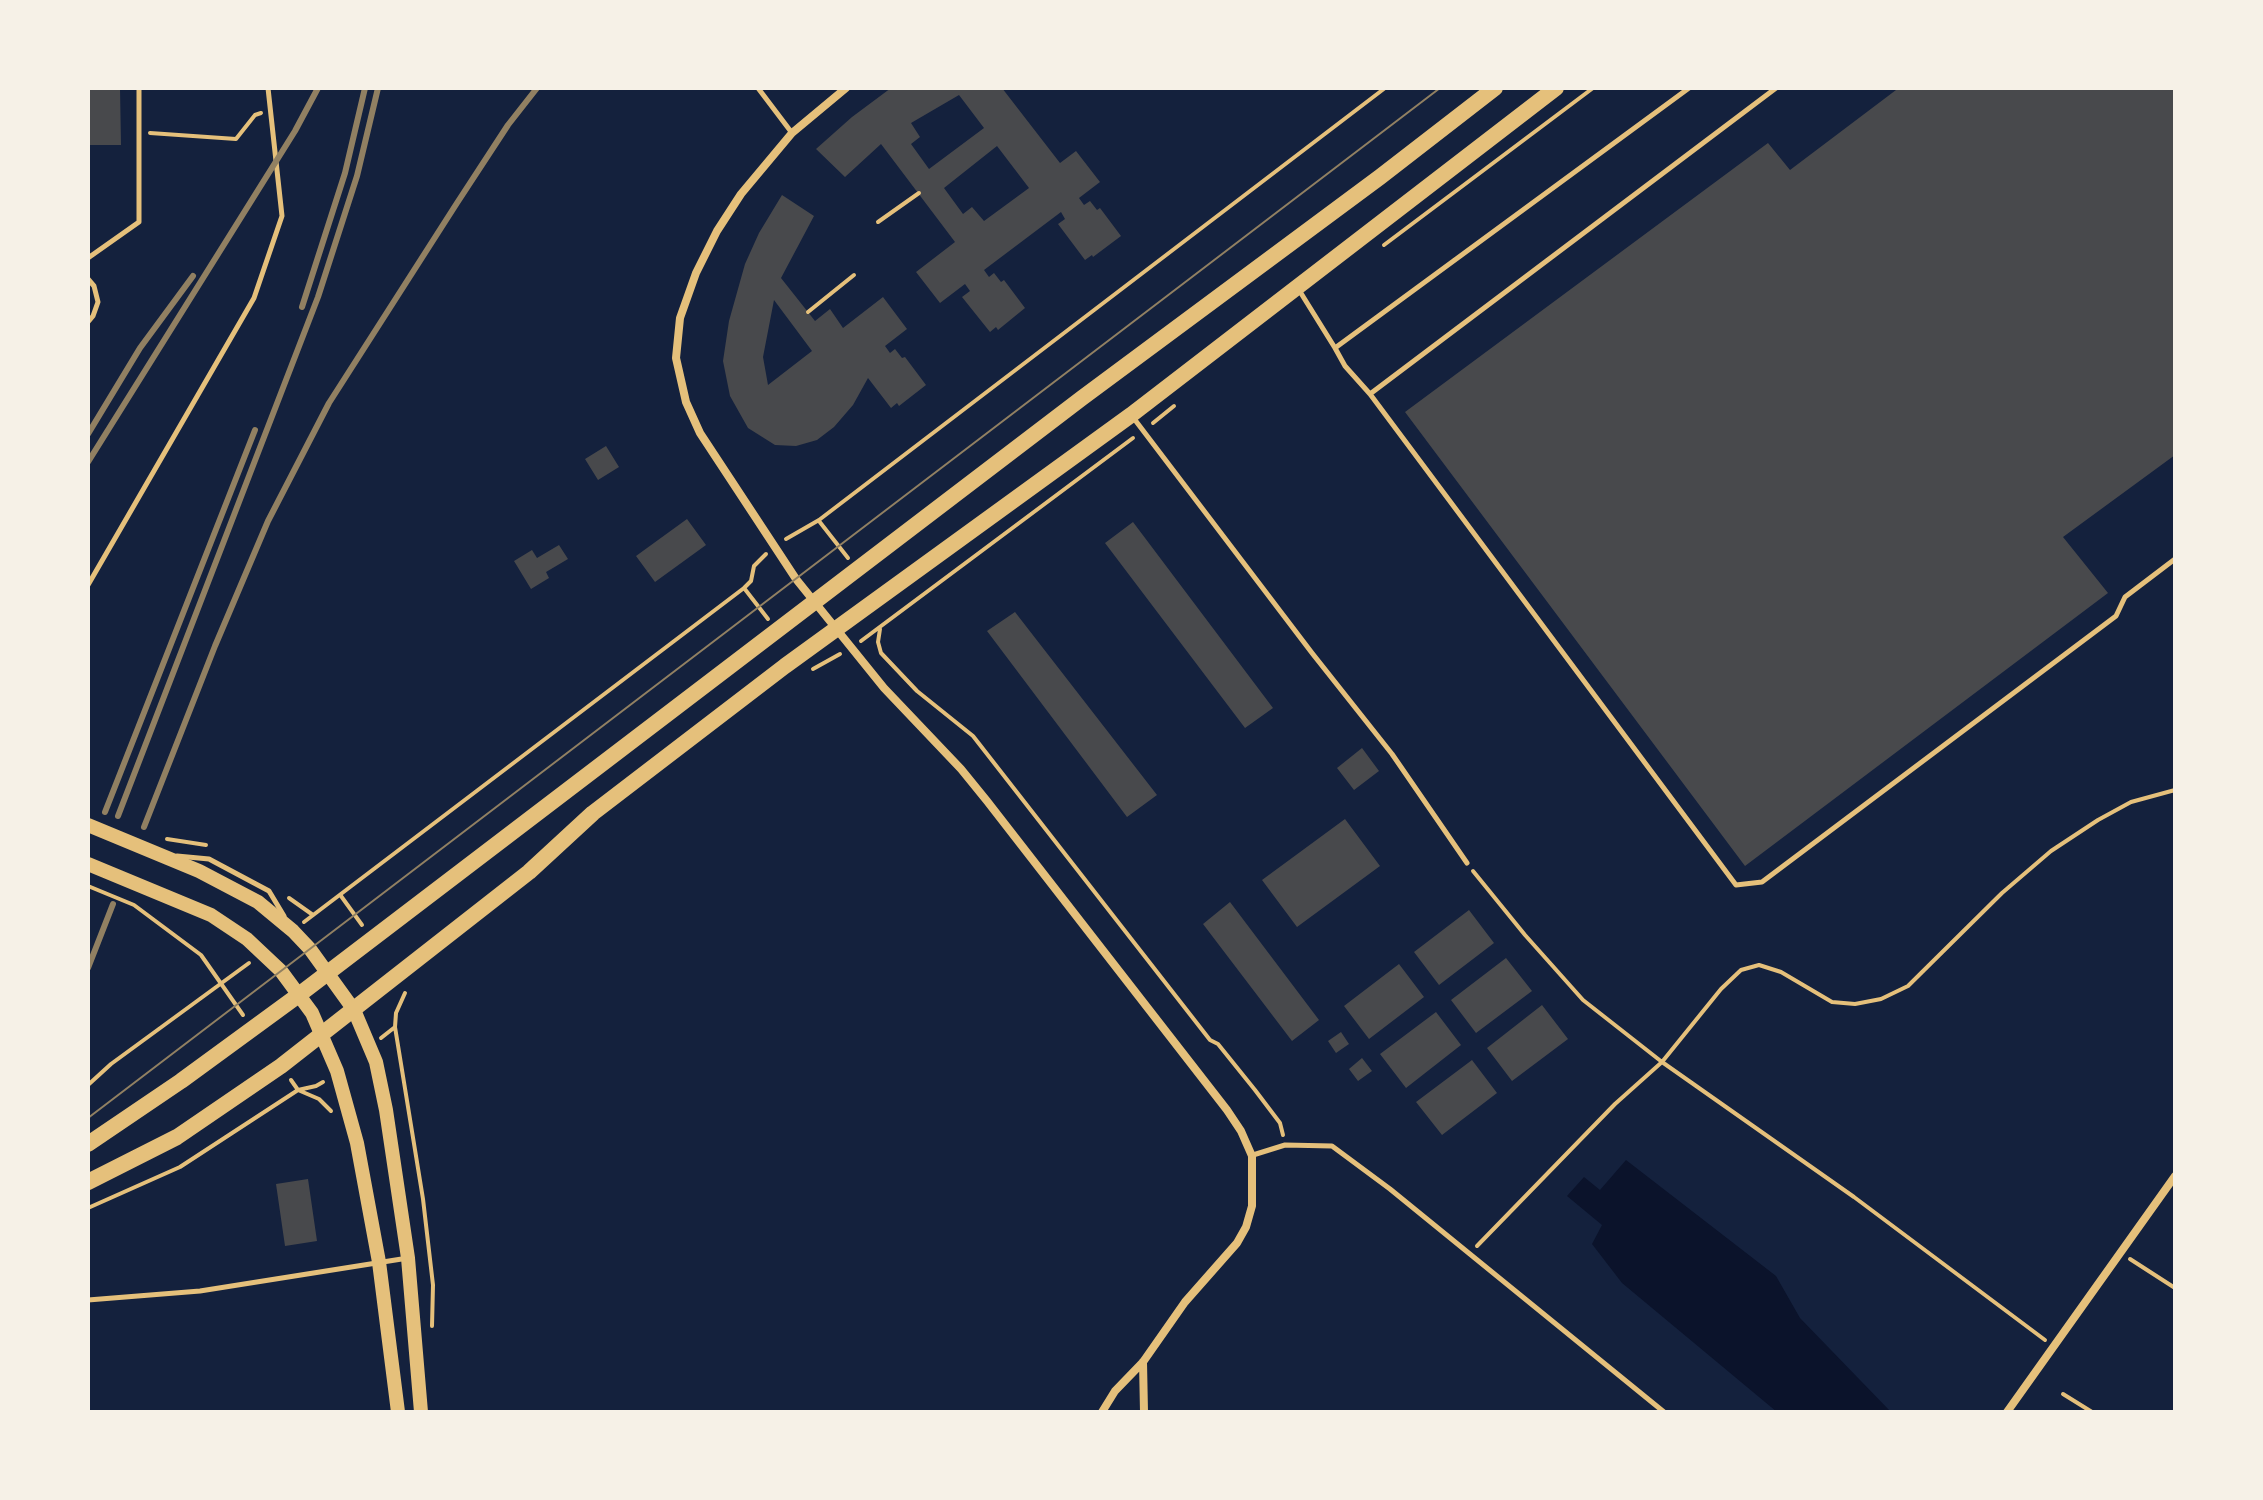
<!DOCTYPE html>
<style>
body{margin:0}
#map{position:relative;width:2263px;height:1500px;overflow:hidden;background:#14213d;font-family:Quicksand,sans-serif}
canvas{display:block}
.frame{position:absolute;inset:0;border:90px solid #f6f1e7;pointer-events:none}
</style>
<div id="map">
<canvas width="2263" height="1500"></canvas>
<div class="frame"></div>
</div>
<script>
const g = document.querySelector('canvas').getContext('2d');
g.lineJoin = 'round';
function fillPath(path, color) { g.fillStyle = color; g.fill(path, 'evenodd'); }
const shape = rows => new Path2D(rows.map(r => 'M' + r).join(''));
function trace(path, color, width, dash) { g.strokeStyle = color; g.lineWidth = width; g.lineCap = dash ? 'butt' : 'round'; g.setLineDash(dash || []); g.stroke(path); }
const water = shape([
 [1626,1160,1776,1276,1800,1318,1891,1412,1777,1412,1622,1283,1592,1244,1602,1225,1567,1196,1584,1177,1600,1190]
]);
const building = shape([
 [88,88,120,88,121,145,88,145],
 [891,88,1002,88,1060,163,1076,151,1100,182,1079,198,1084,205,1090,201,1097,210,1100,208,1121,236,1093,257,1092,255,1085,260,1058,224,1065,219,1061,212,984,270,989,277,994,273,1001,282,1004,280,1025,308,998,330,996,327,990,332,962,297,970,291,965,284,940,303,916,272,955,242,881,144,845,177,816,149,852,117],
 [959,95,984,128,929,169,911,144,920,137,911,123],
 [997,146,1029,188,984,221,972,207,963,214,944,188],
 [1895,88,2175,88,2175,455,2063,537,2108,593,1745,866,1405,412,1768,143,1790,170,1896,90],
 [782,195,814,216,781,278,815,321,830,309,843,328,883,297,907,329,885,346,890,353,895,349,902,358,905,357,926,385,899,406,897,403,891,408,868,378,853,405,834,427,817,440,796,446,775,445,748,428,730,396,723,361,729,321,745,264,759,233],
 [774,300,812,351,768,385,763,357],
 [606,446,619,467,598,480,585,459],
 [687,519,706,545,655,582,636,556],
 [1133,522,1273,708,1245,728,1105,543],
 [559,545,568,559,546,572,549,578,531,589,514,561,532,550,537,558],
 [1015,612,1157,795,1127,817,987,631],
 [1362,748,1379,771,1354,790,1337,768],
 [1345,819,1380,866,1297,927,1262,880],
 [1230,902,1319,1020,1292,1041,1203,924],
 [1469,910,1494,943,1439,985,1414,952],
 [1506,958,1532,991,1476,1033,1451,1000],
 [1399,964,1424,997,1369,1039,1344,1006],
 [1542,1005,1568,1039,1512,1081,1487,1048],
 [1436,1012,1461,1045,1406,1088,1380,1054],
 [1341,1032,1349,1044,1336,1053,1328,1041],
 [1362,1058,1372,1071,1358,1081,1349,1069],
 [1472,1060,1497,1093,1442,1135,1416,1102],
 [308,1179,317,1241,285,1246,276,1184]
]);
const path = shape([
 [150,133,236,139,255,115,261,113],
 [878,222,919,193],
 [1384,245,1593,88],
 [808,312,854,275],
 [1153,423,1174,406],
 [819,521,848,558],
 [786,539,819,520,1385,88],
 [744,588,768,619],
 [880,629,878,642,881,653,917,691,973,736,1210,1040,1218,1044,1255,1090,1280,1123,1283,1135],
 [861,641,1133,438],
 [813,669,840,654],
 [167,839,206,845],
 [1473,871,1525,935,1583,1000,1662,1062,1854,1197,2045,1340],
 [88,886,134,905,201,955,243,1015],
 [341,896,362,925],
 [289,898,313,915],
 [304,922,744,588,751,581,754,566,766,554],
 [405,993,396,1013,395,1027,423,1199,433,1285,432,1326],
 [381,1038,395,1027],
 [291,1080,298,1090,319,1099,331,1111],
 [88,1085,111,1064,249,963],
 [88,1208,180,1167,298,1090,316,1086,323,1082],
 [1477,1246,1615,1104,1662,1062,1721,989,1741,970,1759,965,1781,972,1832,1002,1855,1004,1881,999,1908,986,2002,893,2051,851,2098,820,2131,802,2175,790],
 [2130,1259,2175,1288],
 [2063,1394,2092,1412]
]);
const service = shape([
 [758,88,792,133],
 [88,258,139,222,139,88],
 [88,279,94,286,98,302,93,316,88,322],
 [1299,290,1335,348,1689,88],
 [1335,348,1345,366,1370,394,1776,88],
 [1370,394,1736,885,1762,882,2116,616,2125,597,2175,559],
 [1132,416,1312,653,1392,754,1467,863],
 [88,585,254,298,282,216,268,88],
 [177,856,209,859,269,891,284,916],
 [1253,1155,1285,1145,1332,1146,1390,1189,1664,1412],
 [88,1300,200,1291,408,1258]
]);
const minor = shape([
 [846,88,792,133,741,194,717,231,696,273,680,318,676,358,686,402,700,433,796,579,884,688,961,769,987,801,1227,1110,1241,1131,1252,1156,1252,1206,1246,1227,1237,1243,1185,1302,1143,1362,1115,1391,1102,1412],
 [1143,1362,1144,1412],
 [2007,1412,2175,1176]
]);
const secondary = shape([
 [88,825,199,871,258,902,293,931,310,949,354,1010,376,1062,386,1110,408,1258,421,1412],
 [88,864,211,915,247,939,281,971,312,1013,337,1071,357,1143,379,1262,398,1412]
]);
const primary = shape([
 [88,1144,181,1081,300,994,1082,398,1380,177,1495,88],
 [88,1182,177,1137,281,1066,529,872,593,813,785,666,1131,415,1556,88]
]);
const tram = shape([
 [88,1118,1440,88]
]);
const rail = shape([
 [302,307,345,173,365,88],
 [88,434,140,348,193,276],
 [88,462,295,131,318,88],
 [105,812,255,430],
 [118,816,318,297,357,176,378,88],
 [144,827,215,646,268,521,329,403,457,203,508,125,537,88],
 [88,968,113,904]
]);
fillPath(water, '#0b132b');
fillPath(building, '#48494c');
trace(path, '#e5c07b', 4);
trace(service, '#e5c07b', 5);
trace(minor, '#e5c07b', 8);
trace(secondary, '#e5c07b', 14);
trace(primary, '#e5c07b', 16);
trace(tram, '#918062', 2);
trace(rail, '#918062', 6);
</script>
